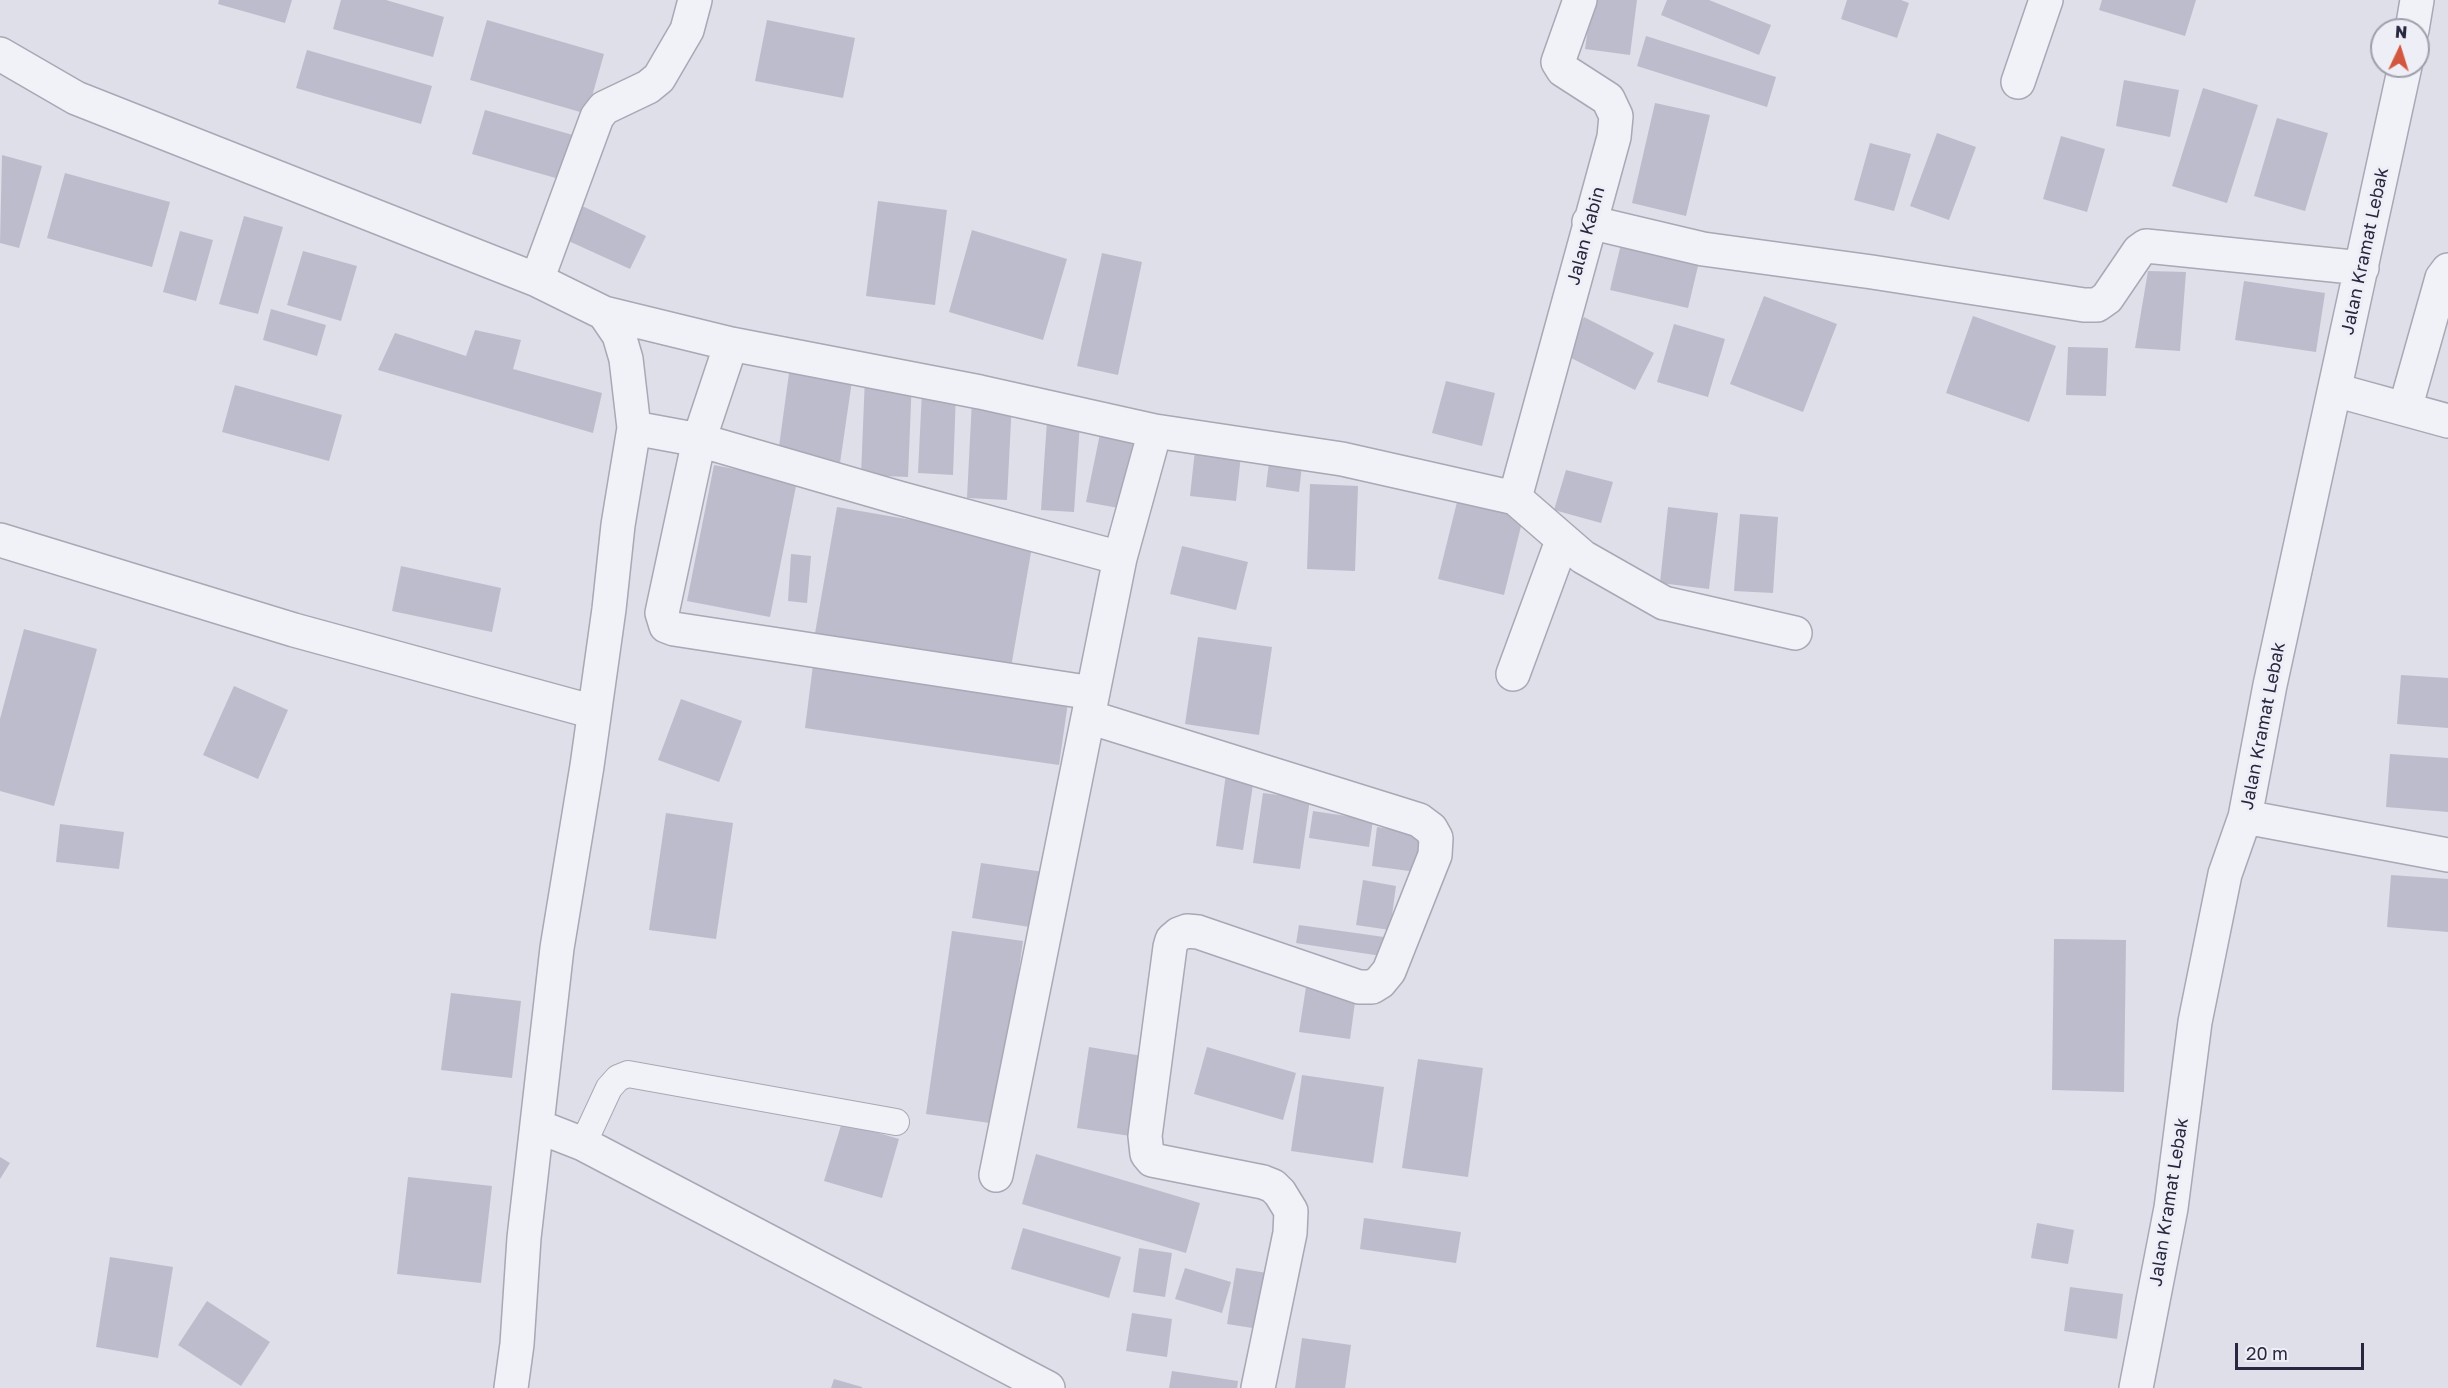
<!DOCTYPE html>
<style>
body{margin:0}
#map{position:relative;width:2448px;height:1388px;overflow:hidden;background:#dfdfe9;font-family:"Golos Text",sans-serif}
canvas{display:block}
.north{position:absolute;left:2370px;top:18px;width:60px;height:60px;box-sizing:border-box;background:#eeeff6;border:2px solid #9e9fad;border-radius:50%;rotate:4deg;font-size:16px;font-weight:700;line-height:24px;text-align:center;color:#272840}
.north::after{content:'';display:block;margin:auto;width:21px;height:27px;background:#d3573e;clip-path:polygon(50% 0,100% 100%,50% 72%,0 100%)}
.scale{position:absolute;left:2235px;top:1343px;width:129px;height:27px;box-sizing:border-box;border:3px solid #272840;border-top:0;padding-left:8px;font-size:18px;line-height:21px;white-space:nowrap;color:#272840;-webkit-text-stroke:4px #eeeff6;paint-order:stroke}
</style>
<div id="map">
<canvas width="2448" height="1388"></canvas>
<div class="north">N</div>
<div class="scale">20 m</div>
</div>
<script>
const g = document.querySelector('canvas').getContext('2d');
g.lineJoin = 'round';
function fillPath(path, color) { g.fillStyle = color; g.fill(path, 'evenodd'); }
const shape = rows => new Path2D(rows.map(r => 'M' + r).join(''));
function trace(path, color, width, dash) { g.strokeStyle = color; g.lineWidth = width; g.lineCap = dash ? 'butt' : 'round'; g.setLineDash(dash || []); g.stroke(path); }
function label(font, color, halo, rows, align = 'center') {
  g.font = font + ' "Golos Text",sans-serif'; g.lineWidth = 6; g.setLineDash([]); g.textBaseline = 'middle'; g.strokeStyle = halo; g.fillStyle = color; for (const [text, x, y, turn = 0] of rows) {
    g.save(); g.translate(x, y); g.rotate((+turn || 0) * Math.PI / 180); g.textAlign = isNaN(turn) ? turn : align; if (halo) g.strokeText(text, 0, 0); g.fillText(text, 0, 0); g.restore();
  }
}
const building = shape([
 [219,0,292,0,285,23,218,4],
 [341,0,386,0,444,17,433,57,333,29],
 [1592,0,1637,0,1630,55,1585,49],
 [1667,0,1709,0,1771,25,1759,55,1661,15],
 [1847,0,1901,0,1909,3,1897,38,1841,19],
 [2102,0,2196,0,2185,36,2099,10],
 [487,20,604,54,587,114,470,80],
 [767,20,855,38,843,98,755,81],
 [1646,36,1776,77,1767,107,1637,66],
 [307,50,432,86,421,124,296,88],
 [2124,80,2179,90,2170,137,2116,126],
 [2203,88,2258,105,2227,203,2172,186],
 [1655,103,1710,115,1686,216,1632,203],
 [485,110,580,137,566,181,472,154],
 [2277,118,2328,133,2305,211,2254,196],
 [1937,133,1976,147,1949,220,1910,206],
 [2061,136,2105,149,2087,212,2043,199],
 [1870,143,1911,154,1894,211,1854,200],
 [2,155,42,166,19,248,0,243],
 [65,173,170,202,152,267,47,238],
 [878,201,947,210,935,305,866,296],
 [578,204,646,236,630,269,562,238],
 [244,216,283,227,258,314,219,304],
 [972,230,1067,259,1043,340,949,312],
 [180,231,213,240,196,301,163,292],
 [1621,244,1699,262,1688,308,1610,290],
 [303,251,357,266,341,321,287,305],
 [1102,253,1142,262,1118,375,1077,366],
 [2148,271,2186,272,2180,351,2135,348],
 [2244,281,2325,293,2316,352,2235,340],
 [1764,296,1837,324,1803,412,1730,384],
 [271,309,326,325,317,356,263,340],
 [1973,316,2056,346,2029,422,1946,393],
 [1584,317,1654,353,1635,390,1565,355],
 [1674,324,1725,339,1708,397,1657,382],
 [475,330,521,340,513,369,602,393,593,433,378,370,395,333,466,356],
 [2068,347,2108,348,2106,396,2066,395],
 [790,366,853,374,840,463,778,454],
 [865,377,912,379,908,477,861,475],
 [1446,381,1495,393,1482,446,1432,433],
 [235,385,342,415,329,461,222,432],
 [922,391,956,392,953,475,918,473],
 [972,400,1012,401,1007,500,967,498],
 [1047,420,1080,423,1074,512,1041,510],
 [1102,424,1145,433,1129,510,1086,502],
 [1196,441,1242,446,1236,501,1190,496],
 [1270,453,1303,457,1299,492,1266,487],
 [714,465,797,481,770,617,687,601],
 [1566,470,1613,482,1601,523,1554,510],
 [1310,484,1358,486,1355,571,1307,569],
 [1457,502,1523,518,1504,595,1438,579],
 [837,507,1033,541,1010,673,814,639],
 [1668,507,1718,513,1709,589,1660,583],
 [1740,514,1778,517,1773,593,1734,591],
 [1182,546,1248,562,1236,610,1170,594],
 [791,554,811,556,807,603,788,601],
 [401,566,501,588,492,632,392,611],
 [24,629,97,649,54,806,0,791,0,719],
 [1198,637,1272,647,1259,735,1185,724],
 [813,665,1068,702,1059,765,805,728],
 [2401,675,2448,678,2448,728,2397,724],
 [234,686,288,710,258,779,203,755],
 [681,699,742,721,719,782,658,760],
 [2390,754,2448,758,2448,812,2386,807],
 [1226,774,1254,778,1243,850,1216,846],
 [1263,793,1310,799,1300,869,1253,863],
 [1313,811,1373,820,1369,847,1309,838],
 [666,813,733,823,716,939,649,930],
 [60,824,124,832,119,869,56,862],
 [1377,827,1430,835,1424,873,1372,866],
 [981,863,1044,872,1036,928,972,918],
 [2391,875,2448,879,2448,932,2387,927],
 [1363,880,1396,886,1390,930,1356,925],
 [1299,925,1391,938,1388,957,1296,943],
 [952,931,1023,941,997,1124,926,1114],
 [2054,939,2126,940,2124,1092,2052,1090],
 [1306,987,1356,995,1350,1039,1299,1032],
 [451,993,521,1001,512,1078,441,1070],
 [1089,1047,1148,1057,1137,1137,1077,1128],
 [1207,1047,1296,1073,1283,1120,1194,1094],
 [1418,1059,1483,1068,1468,1177,1402,1168],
 [1302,1075,1384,1087,1373,1163,1291,1151],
 [842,1122,899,1139,882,1198,824,1181],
 [1036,1154,1200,1203,1186,1253,1022,1204],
 [0,1157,10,1163,0,1179],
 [408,1177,492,1186,481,1283,397,1274],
 [1364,1218,1461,1232,1456,1263,1360,1249],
 [2037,1223,2074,1230,2068,1264,2031,1258],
 [1023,1228,1121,1257,1109,1298,1011,1269],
 [1139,1248,1172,1253,1165,1297,1133,1292],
 [110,1257,173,1267,158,1358,96,1347],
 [1185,1268,1231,1282,1222,1313,1175,1299],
 [1236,1268,1273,1274,1265,1330,1227,1324],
 [2070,1287,2123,1294,2117,1339,2064,1331],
 [207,1301,270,1342,241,1386,178,1345],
 [1132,1313,1172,1319,1167,1357,1126,1351],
 [1302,1338,1351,1345,1345,1388,1295,1388],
 [1172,1371,1238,1381,1237,1388,1169,1388],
 [834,1379,862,1387,862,1388,831,1388]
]);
const lane = shape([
 [583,1144,609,1088,618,1078,628,1074,896,1122]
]);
const street = shape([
 [2412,30,2417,0],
 [0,54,76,98,537,280,604,313,619,335,626,359,634,428,618,525,609,609,587,766,557,948,524,1238,517,1344,511,1388],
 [2018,82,2046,0],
 [1589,222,1703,249,1872,272,2084,305,2097,305,2107,298,2139,251,2146,246,2362,268],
 [537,280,597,117,604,108,648,87,659,78,687,30,695,0],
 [604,313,731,344,980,392,1155,431,1342,459,1515,498,1583,557,1664,603,1795,633],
 [731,344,699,440,662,613,666,626,674,629,1093,693],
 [2335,390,2448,421],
 [2405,409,2442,278,2448,270],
 [634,428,699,440,899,498,1120,558],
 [1515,498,1614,137,1616,116,1608,99,1563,70,1558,62,1580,0],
 [0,540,294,630,594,712],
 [1513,674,1562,541],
 [1089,717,1419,820,1431,829,1436,838,1435,855,1389,971,1380,982,1372,987,1359,987,1198,932,1187,931,1179,934,1172,940,1170,947,1145,1136,1147,1154,1152,1160,1263,1182,1273,1186,1280,1193,1291,1211,1290,1233,1258,1388],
 [2245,817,2448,855],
 [537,1126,583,1144,1048,1388],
 [996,1175,1120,558,1155,431],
 [2136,1388,2171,1208,2195,1022,2225,874,2245,817,2270,685,2405,66]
]);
const streetNames = [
 ["Jalan Kabin",1586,236,-75],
 ["Jalan Kramat Lebak",2365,251,-78],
 ["Jalan Kramat Lebak",2263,726,-79],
 ["Jalan Kramat Lebak",2169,1202,-81]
];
fillPath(building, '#bcbccc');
trace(lane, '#a8a8b6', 28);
trace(street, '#a8a8b6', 36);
trace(lane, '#f1f2f7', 26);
trace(street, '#f1f2f7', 33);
label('18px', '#272840', '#eeeff6', streetNames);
</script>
